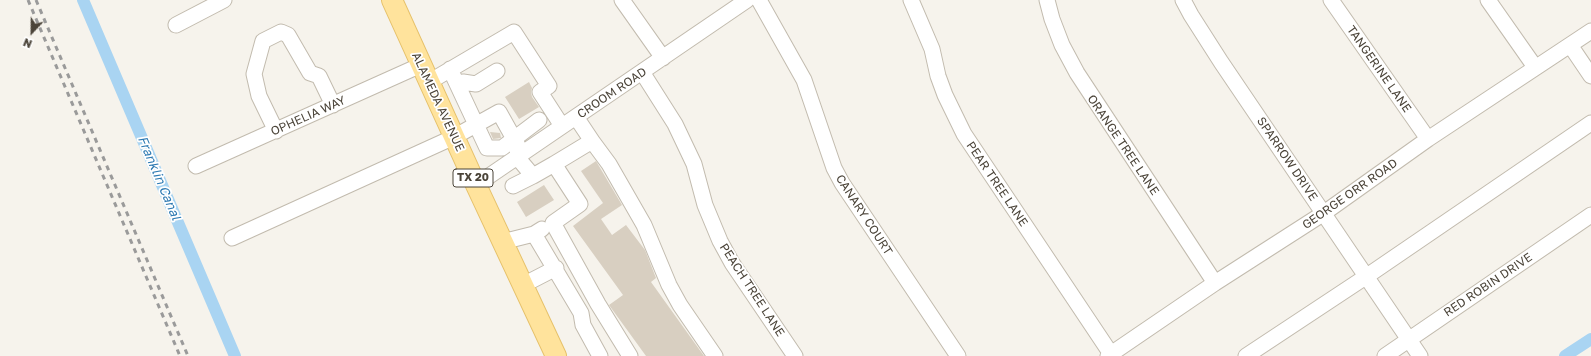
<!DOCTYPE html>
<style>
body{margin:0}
#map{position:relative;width:1591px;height:356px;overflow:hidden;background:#f6f3ec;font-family:"Golos Text",sans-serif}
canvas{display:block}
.north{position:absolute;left:12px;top:12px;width:40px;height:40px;-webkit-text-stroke:3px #fff;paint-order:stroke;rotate:202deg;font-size:11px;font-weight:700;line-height:16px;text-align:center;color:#4b4439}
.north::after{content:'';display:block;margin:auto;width:14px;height:18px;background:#4b4439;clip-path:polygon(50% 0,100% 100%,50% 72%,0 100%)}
</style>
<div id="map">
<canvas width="1591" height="356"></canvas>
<div class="north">N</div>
</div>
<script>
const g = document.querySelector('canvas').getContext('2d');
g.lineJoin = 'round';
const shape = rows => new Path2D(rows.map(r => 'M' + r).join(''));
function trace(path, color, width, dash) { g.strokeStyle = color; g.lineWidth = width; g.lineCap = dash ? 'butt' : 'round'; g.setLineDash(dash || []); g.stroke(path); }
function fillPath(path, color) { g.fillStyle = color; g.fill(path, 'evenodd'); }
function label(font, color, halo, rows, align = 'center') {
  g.font = font + ' "Golos Text",sans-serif'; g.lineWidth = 3.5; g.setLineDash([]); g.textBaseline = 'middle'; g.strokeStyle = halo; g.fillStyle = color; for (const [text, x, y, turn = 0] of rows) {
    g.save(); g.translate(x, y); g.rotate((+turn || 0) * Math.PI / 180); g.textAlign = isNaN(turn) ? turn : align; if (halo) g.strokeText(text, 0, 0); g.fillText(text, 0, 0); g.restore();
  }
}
const canal = shape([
 [83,0,235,356],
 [1565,356,1591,339]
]);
const building = shape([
 [529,82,532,88,531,92,532,97,539,107,519,119,505,97],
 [490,132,500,133,501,138,493,139],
 [596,161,622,205,601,219,612,235,626,225,645,250,656,278,651,282,704,356,646,356,609,305,623,295,573,226,603,203,581,171],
 [544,185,554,200,526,217,517,202]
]);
const minor = shape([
 [622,0,663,58],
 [759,0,804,80,834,168,842,183,958,356],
 [911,0,932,49,938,76,945,95,964,134,1111,354],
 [1047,0,1052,19,1062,45,1077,73,1215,283],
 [1183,0,1191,15,1221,62,1420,356],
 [1331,0,1428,139],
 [1488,0,1535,67],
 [176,25,224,0],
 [1570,45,1591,76],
 [450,69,487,148,502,148,539,120],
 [642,72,675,124,694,164,705,205,720,241,732,263,795,356],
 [429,82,514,32,549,86,540,92,562,126],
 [458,85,463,82,476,84,497,71],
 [576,117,592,141,554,164,580,204,553,223,598,304,630,356],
 [276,131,259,96,254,74,263,41,281,32,288,35,310,73,319,76,333,105],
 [592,141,609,164,644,225,669,285,680,305,715,356],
 [196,166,421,65],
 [476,185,747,0],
 [513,186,533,176],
 [534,234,581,313,583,325,600,356],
 [232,238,454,137,499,112,518,146,517,157,533,176,554,164],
 [502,242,534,234,542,229],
 [523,285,556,268],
 [1108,356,1215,283,1324,213,1428,139,1591,31],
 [1246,356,1367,276,1591,123],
 [1385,356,1591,215]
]);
const major = shape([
 [392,0,476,185,556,356]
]);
const rail = shape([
 [28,0,180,356],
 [36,0,188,356]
]);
const shields = [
 [473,178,40]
];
const shieldNames = [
 ["TX 20",473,178]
];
const streetNames = [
 ["TANGERINE LANE",1379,69,55],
 ["CROOM ROAD",612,93,-34],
 ["ALAMEDA AVENUE",438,102,65],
 ["OPHELIA WAY",308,116,-24],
 ["ORANGE TREE LANE",1123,145,56],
 ["SPARROW DRIVE",1287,159,56],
 ["PEAR TREE LANE",997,184,56],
 ["GEORGE ORR ROAD",1350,194,-35],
 ["CANARY COURT",864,215,57],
 ["RED ROBIN DRIVE",1488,285,-34],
 ["PEACH TREE LANE",752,290,57]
];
const waterNames = [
 ["Franklin Canal",159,178,67]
];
trace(canal, '#a9d4f2', 12);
fillPath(building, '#d8cfc1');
trace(minor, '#c2bbae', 17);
trace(major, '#e6c16a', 22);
trace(minor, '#fff', 15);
trace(major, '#ffe39c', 20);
trace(rail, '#9a9a9a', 3, [5, 5]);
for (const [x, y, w] of shields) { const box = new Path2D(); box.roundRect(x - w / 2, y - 9, w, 18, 3); g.fillStyle = '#fff'; g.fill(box); trace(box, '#4b4439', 1); }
label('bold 11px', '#4b4439', null, shieldNames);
label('12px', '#4b4439', '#fff', streetNames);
label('italic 13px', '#2e7ab2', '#fff', waterNames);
</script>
